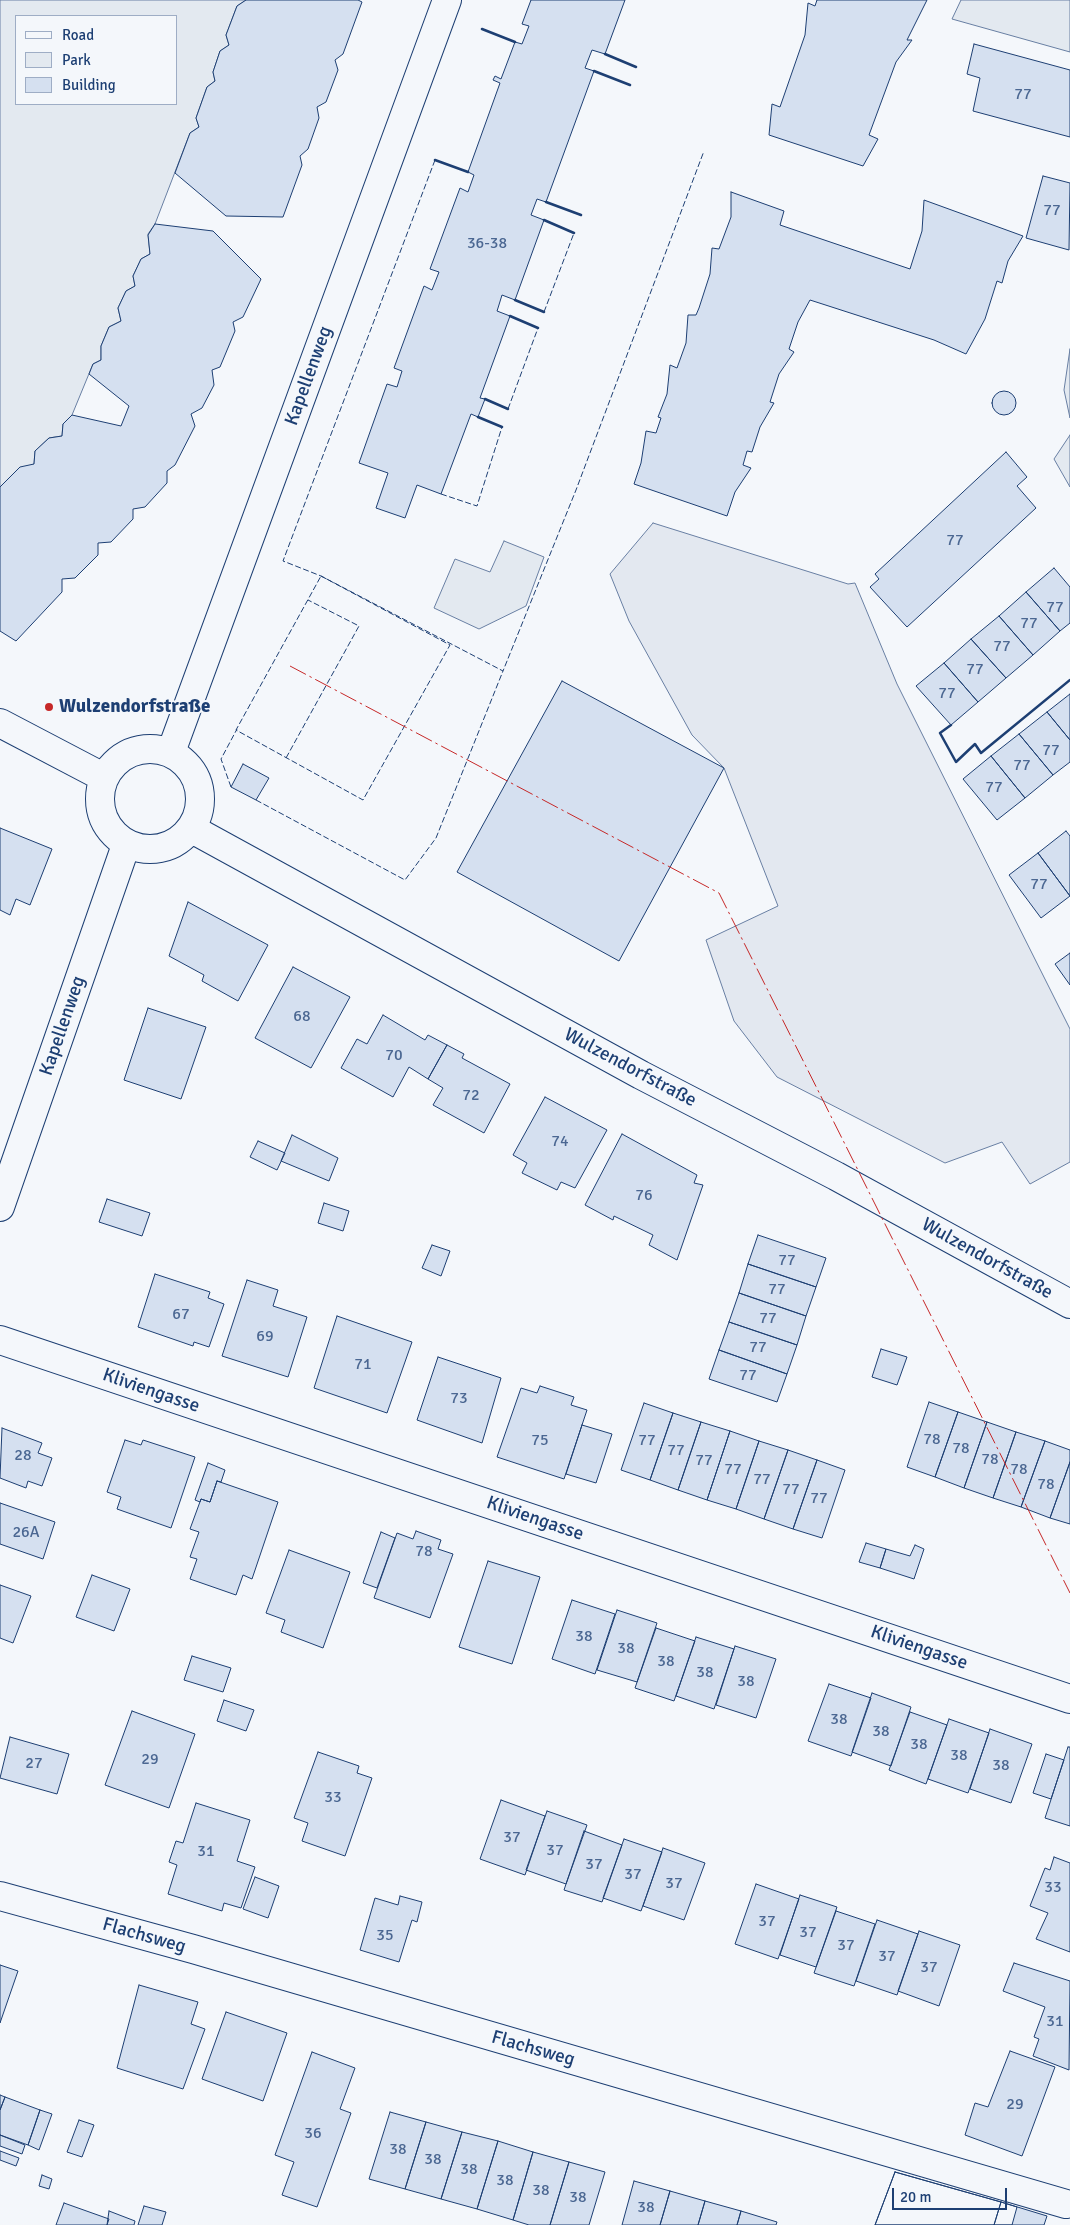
<!DOCTYPE html>
<meta charset="utf-8">
<style>
body{margin:0}
#map{position:relative;width:1070px;height:2225px;overflow:hidden;background:#f4f7fb;font-family:Signika,sans-serif}
canvas{display:block}
.legend{position:absolute;left:15px;top:15px;width:162px;height:90px;box-sizing:border-box;background:#f4f7fb;border:1px solid #9eadc5;margin:0;padding:6px 9px;list-style:none;font-size:15px;color:#1d3f73}
.legend li{display:flex;align-items:center;gap:10px;height:25px}
.legend b{width:25px;border:1px solid #9eadc5}
.scale{position:absolute;left:892px;top:2188px;width:115px;height:22px;box-sizing:border-box;border:2px solid #1d3f73;border-top:0;padding-left:6px;font-size:15px;line-height:18px;white-space:nowrap;color:#1d3f73;-webkit-text-stroke:4px #f4f7fb;paint-order:stroke}
</style>
<div id="map">
<canvas width="1070" height="2225"></canvas>
<ul class="legend">
<li><b style="height:6px;background:#f4f7fb"></b>Road</li>
<li><b style="height:14px;background:#e3e9f0"></b>Park</li>
<li><b style="height:14px;background:#d5e0f0"></b>Building</li>
</ul>
<div class="scale">20 m</div>
</div>
<script>
const g = document.querySelector('canvas').getContext('2d');
g.lineJoin = 'round';
function fillPath(path, color) { g.fillStyle = color; g.fill(path, 'evenodd'); }
const shape = rows => new Path2D(rows.map(r => 'M' + r).join(''));
function trace(path, color, width, dash) { g.strokeStyle = color; g.lineWidth = width; g.lineCap = dash ? 'butt' : 'round'; g.setLineDash(dash || []); g.stroke(path); }
function label(font, color, halo, rows, align = 'center') {
  g.font = font + ' Signika,sans-serif'; g.lineWidth = 4; g.setLineDash([]); g.textBaseline = 'middle'; g.strokeStyle = halo; g.fillStyle = color; for (const [text, x, y, turn = 0] of rows) {
    g.save(); g.translate(x, y); g.rotate((+turn || 0) * Math.PI / 180); g.textAlign = isNaN(turn) ? turn : align; if (halo) g.strokeText(text, 0, 0); g.fillText(text, 0, 0); g.restore();
  }
}
const green = shape([
 [0,0,246,0,237,6,226,35,229,45,220,51,213,72,215,81,207,87,196,118,199,127,190,133,155,224,148,234,150,254,141,259,133,276,135,286,126,291,118,308,121,321,109,327,101,346,101,360,93,364,72,415,63,424,62,436,49,438,35,451,34,464,0,487,0,0],
 [16,16,176,16,176,104,16,104,16,16],
 [961,0,1070,0,1070,52,952,19,961,0],
 [1070,349,1070,418,1064,390,1070,349],
 [1070,435,1070,487,1054,459,1070,435],
 [504,541,544,557,526,606,479,629,434,608,455,559,490,572,504,541]
]);
const parking = shape([
 [653,523,848,584,855,583,897,684,1070,1029,1070,1162,1030,1184,1002,1142,945,1163,777,1077,734,1021,706,940,778,906,724,768,692,735,629,621,610,574,653,523]
]);
const building = shape([
 [246,0,358,0,362,2,343,54,335,60,338,70,326,102,317,107,319,118,308,149,300,156,302,165,283,217,226,216,175,173,190,133,199,127,196,118,207,87,215,81,213,72,220,51,229,45,226,35,237,6,246,0],
 [531,0,625,0,605,54,592,50,585,68,594,71,546,202,537,199,531,215,544,220,515,300,502,295,498,308,497,311,510,316,480,398,485,399,478,417,471,414,441,494,417,485,405,518,376,508,388,473,359,463,387,384,397,387,402,371,394,368,424,286,432,290,439,272,430,269,460,188,468,192,474,175,468,172,500,83,493,80,495,76,501,79,515,42,522,44,529,26,522,24,531,0],
 [817,0,927,0,907,40,912,40,896,62,869,135,878,139,863,166,769,135,772,104,780,107,805,35,808,3,815,6,817,0],
 [974,44,1070,70,1070,137,973,111,980,78,967,74,974,44],
 [1043,176,1070,183,1069,250,1026,238,1043,176],
 [731,192,784,211,780,225,910,269,922,231,924,200,1023,236,1008,261,1002,283,997,281,985,319,966,354,934,340,810,300,798,322,789,349,794,352,779,374,770,402,774,403,760,427,752,452,747,451,743,465,751,468,735,492,727,516,634,484,641,463,646,431,656,433,661,418,658,417,667,394,670,365,677,368,686,343,688,315,696,315,699,308,710,274,712,248,719,249,731,217,731,192],
 [155,224,213,231,261,279,243,317,233,322,235,331,220,367,212,370,214,385,202,408,191,414,195,426,175,465,167,471,167,483,145,507,133,509,133,519,111,542,98,543,98,555,75,578,62,579,62,592,16,641,0,631,0,487,20,467,34,464,35,451,49,438,62,436,63,424,72,415,121,426,129,406,89,374,93,364,101,360,101,346,109,327,121,321,118,308,126,291,135,286,133,276,141,259,150,254,148,235,155,224],
 '992 403a12 12 0 1 1 24 0a12 12 0 1 1-24 0Z',
 [1006,452,1027,477,1017,486,1036,508,907,627,870,587,879,579,875,574,1006,452],
 [1054,568,1070,587,1070,623,1060,631,1026,592,1054,568],
 [1026,592,1060,631,1033,655,999,616,1026,592],
 [999,616,1033,655,1006,678,971,639,999,616],
 [971,639,1006,678,978,702,944,663,971,639],
 [944,663,978,702,951,725,916,686,944,663],
 [562,681,724,768,619,961,457,872,562,681],
 [1070,694,1070,740,1047,712,1070,694],
 [1047,712,1070,740,1070,762,1053,775,1019,734,1047,712],
 [1019,734,1053,775,1025,798,991,756,1019,734],
 [991,756,1025,798,997,820,963,779,991,756],
 [243,764,269,778,256,800,231,787,243,764],
 [0,828,52,849,30,905,16,899,10,915,0,910,0,828],
 [1066,831,1070,836,1070,896,1038,853,1066,831],
 [1038,853,1070,896,1041,918,1009,875,1038,853],
 [188,902,268,945,238,1001,202,981,204,975,169,956,188,902],
 [1070,953,1070,985,1055,964,1070,953],
 [293,967,350,997,311,1068,255,1038,293,967],
 [148,1008,206,1027,181,1099,124,1080,148,1008],
 [383,1015,425,1040,428,1035,447,1045,428,1079,409,1067,393,1097,341,1068,357,1039,367,1044,383,1015],
 [447,1045,464,1054,462,1058,510,1084,484,1133,433,1105,443,1088,428,1079,447,1045],
 [545,1097,607,1130,575,1188,561,1182,557,1190,522,1173,527,1163,513,1155,545,1097],
 [622,1134,697,1175,694,1183,703,1185,677,1260,649,1245,653,1235,614,1216,613,1220,585,1205,622,1134],
 [292,1135,338,1158,329,1181,281,1161,292,1135],
 [258,1141,285,1153,277,1170,250,1157,258,1141],
 [107,1199,150,1213,142,1236,99,1222,107,1199],
 [324,1203,349,1211,343,1231,318,1223,324,1203],
 [758,1235,826,1258,816,1287,748,1264,758,1235],
 [432,1245,450,1251,441,1276,422,1268,432,1245],
 [748,1264,816,1287,806,1316,739,1293,748,1264],
 [155,1274,210,1292,208,1298,224,1304,209,1347,194,1342,193,1346,138,1327,155,1274],
 [247,1280,278,1290,273,1306,307,1317,288,1377,222,1356,247,1280],
 [739,1293,806,1316,797,1345,729,1322,739,1293],
 [337,1316,412,1342,387,1413,314,1388,337,1316],
 [729,1322,797,1345,787,1374,719,1350,729,1322],
 [881,1349,907,1357,897,1385,872,1377,881,1349],
 [719,1350,787,1374,777,1402,709,1379,719,1350],
 [438,1357,501,1378,482,1443,417,1420,438,1357],
 [540,1386,574,1397,571,1405,587,1410,564,1479,497,1457,521,1388,537,1393,540,1386],
 [929,1402,958,1412,935,1477,907,1467,929,1402],
 [644,1403,673,1413,650,1480,621,1470,644,1403],
 [958,1412,987,1422,964,1488,935,1477,958,1412],
 [673,1413,701,1422,678,1490,650,1480,673,1413],
 [701,1422,730,1431,707,1500,678,1490,701,1422],
 [987,1422,1016,1432,993,1498,964,1488,987,1422],
 [582,1425,612,1434,596,1483,566,1474,582,1425],
 [2,1428,42,1443,38,1453,52,1458,42,1486,28,1481,26,1488,0,1478,2,1428],
 [730,1431,759,1441,736,1509,707,1500,730,1431],
 [1016,1432,1045,1441,1021,1507,993,1498,1016,1432],
 [125,1440,141,1445,143,1440,195,1457,171,1528,117,1509,121,1497,107,1492,125,1440],
 [759,1441,788,1450,764,1519,736,1509,759,1441],
 [1045,1441,1070,1450,1070,1462,1050,1518,1021,1507,1045,1441],
 [788,1450,817,1460,793,1529,764,1519,788,1450],
 [817,1460,845,1470,822,1538,793,1529,817,1460],
 [1070,1462,1070,1524,1050,1518,1070,1462],
 [208,1463,225,1470,221,1482,217,1481,210,1502,201,1499,200,1502,195,1500,208,1463],
 [217,1481,278,1502,252,1579,243,1575,236,1595,190,1579,197,1559,190,1557,199,1532,190,1529,201,1499,210,1502,217,1481],
 [0,1503,55,1522,43,1559,0,1544,0,1503],
 [416,1531,441,1540,438,1549,453,1554,430,1618,374,1598,397,1533,413,1539,416,1531],
 [381,1532,395,1538,377,1588,363,1583,381,1532],
 [866,1543,886,1549,880,1568,859,1562,866,1543],
 [915,1545,924,1549,914,1579,880,1568,886,1549,910,1556,915,1545],
 [289,1550,350,1572,323,1648,281,1632,285,1620,266,1613,289,1550],
 [488,1561,540,1577,512,1664,459,1647,488,1561],
 [92,1575,130,1589,114,1631,76,1617,92,1575],
 [0,1585,31,1596,13,1643,0,1638,0,1585],
 [572,1600,615,1614,595,1674,552,1659,572,1600],
 [617,1610,657,1623,637,1682,597,1670,617,1610],
 [656,1628,695,1641,674,1701,635,1688,656,1628],
 [696,1637,734,1649,714,1709,676,1696,696,1637],
 [735,1646,776,1659,756,1718,716,1705,735,1646],
 [192,1656,231,1668,223,1692,184,1680,192,1656],
 [829,1684,871,1698,851,1756,808,1741,829,1684],
 [872,1693,911,1707,891,1766,852,1752,872,1693],
 [224,1700,254,1710,246,1731,217,1721,224,1700],
 [132,1711,195,1734,169,1808,105,1785,132,1711],
 [910,1712,947,1725,926,1784,889,1770,910,1712],
 [949,1719,989,1733,968,1793,928,1779,949,1719],
 [990,1729,1032,1744,1011,1803,970,1789,990,1729],
 [10,1737,69,1754,57,1794,0,1778,10,1737],
 [1068,1747,1070,1747,1070,1826,1045,1818,1068,1747],
 [318,1752,359,1766,357,1773,372,1778,345,1856,302,1841,308,1823,294,1818,318,1752],
 [1046,1754,1064,1760,1051,1799,1033,1793,1046,1754],
 [501,1800,545,1816,525,1875,480,1859,501,1800],
 [196,1803,250,1820,237,1861,255,1867,241,1908,224,1903,222,1911,168,1894,177,1865,169,1862,176,1841,183,1843,196,1803],
 [547,1811,587,1825,566,1884,526,1870,547,1811],
 [584,1831,622,1845,602,1902,564,1890,584,1831],
 [624,1839,662,1852,641,1911,603,1898,624,1839],
 [663,1848,705,1863,684,1920,643,1906,663,1848],
 [1054,1857,1070,1863,1070,1952,1036,1939,1048,1913,1030,1906,1045,1868,1050,1870,1054,1857],
 [255,1877,279,1886,268,1918,243,1909,255,1877],
 [756,1884,799,1899,778,1959,735,1944,756,1884],
 [800,1895,837,1907,816,1967,780,1955,800,1895],
 [400,1896,422,1902,417,1922,412,1920,399,1962,360,1950,375,1898,398,1905,400,1896],
 [836,1911,875,1924,854,1986,814,1973,836,1911],
 [877,1920,918,1934,897,1995,856,1981,877,1920],
 [919,1931,960,1945,939,2006,898,1991,919,1931],
 [1014,1963,1070,1981,1069,2070,1033,2056,1039,2039,1034,2037,1045,2007,1003,1991,1014,1963],
 [0,1965,18,1971,0,2023,0,1965],
 [139,1985,198,2002,191,2024,205,2029,183,2089,117,2068,139,1985],
 [226,2012,287,2033,263,2101,202,2079,226,2012],
 [1010,2051,1055,2067,1022,2156,965,2135,975,2103,988,2107,1010,2051],
 [312,2052,355,2068,340,2109,351,2113,317,2207,282,2195,294,2162,275,2155,312,2052],
 [0,2095,5,2097,0,2110,0,2095],
 [5,2097,40,2110,28,2145,0,2135,0,2110,5,2097],
 [40,2110,52,2114,39,2150,28,2145,40,2110],
 [390,2112,426,2122,405,2189,369,2179,390,2112],
 [79,2120,94,2125,82,2157,67,2152,79,2120],
 [426,2122,462,2132,441,2199,405,2189,426,2122],
 [462,2132,498,2141,477,2209,441,2199,462,2132],
 [0,2135,25,2145,22,2154,0,2146,0,2135],
 [498,2141,533,2152,513,2220,477,2209,498,2141],
 [0,2151,19,2158,16,2166,0,2160,0,2151],
 [533,2152,569,2162,550,2225,529,2225,513,2220,533,2152],
 [569,2162,605,2172,589,2225,550,2225,569,2162],
 [895,2172,1001,2202,994,2225,875,2225,895,2172],
 [895,2172,1001,2202,1047,2216,1044,2225,875,2225,895,2172],
 [42,2175,52,2179,49,2189,39,2186,42,2175],
 [634,2181,670,2191,660,2225,622,2225,634,2181],
 [670,2191,705,2201,698,2225,660,2225,670,2191],
 [705,2201,741,2211,737,2225,698,2225,705,2201],
 [1001,2202,1017,2207,1012,2225,994,2225,1001,2202],
 [64,2203,109,2219,107,2225,56,2225,64,2203],
 [144,2206,166,2212,162,2225,138,2225,144,2206],
 [109,2211,135,2221,134,2225,107,2225,109,2211],
 [741,2211,777,2222,776,2225,737,2225,741,2211]
]);
const street = shape([
 [0,723,103,777],
 '100 799a50 50 0 1 1 100 0a50 50 0 1 1-100 0Z',
 [171,752,447,0],
 [192,829,641,1075,836,1176,1070,1304],
 [0,1207,126,845],
 [0,1340,1070,1699],
 [0,1896,193,1949,1066,2204]
]);
const fence = shape([
 [435,160,283,561,321,576,503,671,576,490,704,151],
 [544,312,574,233],
 [508,409,538,328],
 [441,494,477,506,502,427],
 [321,576,450,645,363,800,236,730,321,576],
 [286,758,359,626,308,600],
 [231,787,221,759,237,729],
 [256,800,405,880,436,838,503,671]
]);
const wall = shape([
 [482,29,515,42],
 [605,54,636,67],
 [594,71,630,85],
 [435,160,468,172],
 [546,202,581,215],
 [544,220,574,233],
 [515,300,544,312],
 [510,316,538,328],
 [485,399,508,409],
 [478,417,502,427],
 [951,725,940,733,956,762,975,744,981,753,1070,680]
]);
const power = shape([
 [290,666,719,893,1070,1593]
]);
const markers = [
 [49,707,5,"#c62828"]
];
const numberNames = [
 ["77",1023,95],
 ["77",1052,211],
 ["36-38",487,244],
 ["77",955,541],
 ["77",1055,608],
 ["77",1029,624],
 ["77",1002,647],
 ["77",975,670],
 ["77",947,694],
 ["77",1051,751],
 ["77",1022,766],
 ["77",994,788],
 ["77",1039,885],
 ["68",302,1017],
 ["70",394,1056],
 ["72",471,1096],
 ["74",560,1142],
 ["76",644,1196],
 ["77",787,1261],
 ["77",777,1290],
 ["67",181,1315],
 ["77",768,1319],
 ["69",265,1337],
 ["77",758,1348],
 ["71",363,1365],
 ["77",748,1376],
 ["73",459,1399],
 ["78",932,1440],
 ["75",540,1441],
 ["77",647,1441],
 ["78",961,1449],
 ["77",676,1451],
 ["28",23,1456],
 ["78",990,1460],
 ["77",704,1461],
 ["77",733,1470],
 ["78",1019,1470],
 ["77",762,1480],
 ["78",1046,1485],
 ["77",791,1490],
 ["77",819,1499],
 ["26A",26,1533],
 ["78",424,1552],
 ["38",584,1637],
 ["38",626,1649],
 ["38",666,1662],
 ["38",705,1673],
 ["38",746,1682],
 ["38",839,1720],
 ["38",881,1732],
 ["38",919,1745],
 ["38",959,1756],
 ["29",150,1760],
 ["27",34,1764],
 ["38",1001,1766],
 ["33",333,1798],
 ["37",512,1838],
 ["37",555,1851],
 ["31",206,1852],
 ["37",594,1865],
 ["37",633,1875],
 ["37",674,1884],
 ["33",1053,1888],
 ["37",767,1922],
 ["37",808,1933],
 ["35",385,1936],
 ["37",846,1946],
 ["37",887,1957],
 ["37",929,1968],
 ["31",1055,2022],
 ["29",1015,2105],
 ["36",313,2134],
 ["38",398,2150],
 ["38",433,2160],
 ["38",469,2170],
 ["38",505,2181],
 ["38",541,2191],
 ["38",578,2198],
 ["38",646,2208]
];
const streetNames = [
 ["Kapellenweg",309,376,-70],
 ["Kapellenweg",63,1026,-71],
 ["Wulzendorfstraße",630,1068,28],
 ["Wulzendorfstraße",987,1259,29],
 ["Kliviengasse",151,1391,19],
 ["Kliviengasse",535,1519,19],
 ["Kliviengasse",919,1648,19],
 ["Flachsweg",144,1936,16],
 ["Flachsweg",533,2049,16]
];
const poiNames = [
 ["Wulzendorfstraße",59,707]
];
fillPath(green, '#e3e9f0');
trace(green, '#687fa3', 1);
fillPath(parking, '#e3e8f0');
trace(parking, '#687fa3', 1);
fillPath(building, '#d5e0f0');
trace(building, '#1d3f73', 1);
trace(street, '#1d3f73', 30);
trace(street, '#f4f7fb', 28);
trace(fence, '#1d3f73', 1, [6, 2.5]);
trace(wall, '#1d3f73', 2.5);
trace(power, '#c62828', 1, [18, 4, 2.5, 4]);
for (const [x, y, r, color] of markers) { const dot = new Path2D(); dot.arc(x, y, r, 0, 2 * Math.PI); g.fillStyle = color; g.fill(dot); trace(dot, '#f4f7fb', 2); }
label('16px', '#4b6792', null, numberNames);
label('19px', '#1d3f73', '#f4f7fb', streetNames);
label('bold 19px', '#1d3f73', '#f4f7fb', poiNames, 'left');
</script>
